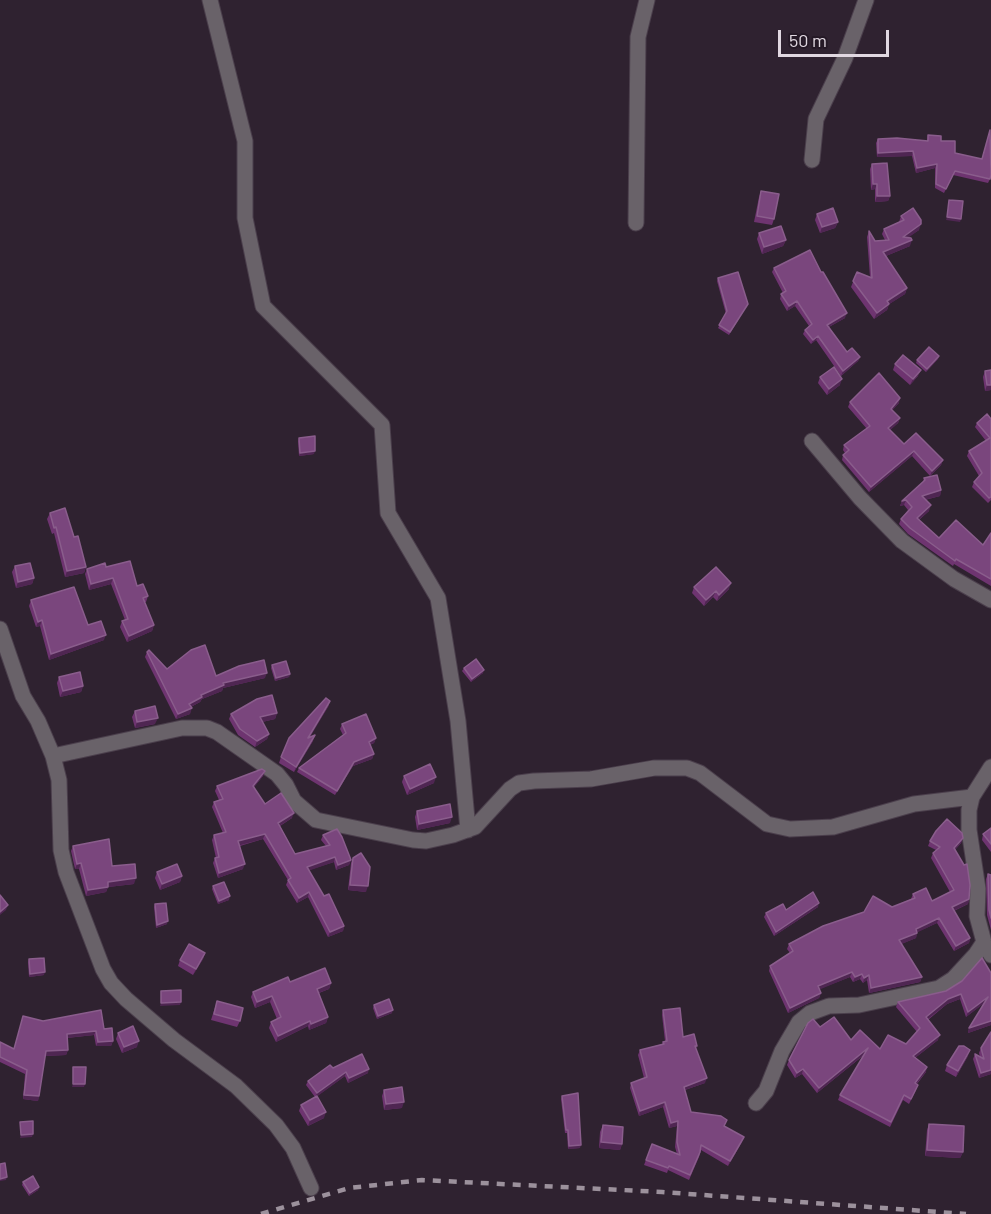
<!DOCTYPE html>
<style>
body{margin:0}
#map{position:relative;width:991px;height:1214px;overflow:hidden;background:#2f2230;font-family:Barlow,sans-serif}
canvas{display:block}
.scale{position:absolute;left:778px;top:30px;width:111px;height:27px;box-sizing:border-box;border:3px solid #e1d8e1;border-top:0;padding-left:8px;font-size:18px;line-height:21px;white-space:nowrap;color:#e1d8e1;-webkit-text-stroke:4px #251926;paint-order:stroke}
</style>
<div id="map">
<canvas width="991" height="1214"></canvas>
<div class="scale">50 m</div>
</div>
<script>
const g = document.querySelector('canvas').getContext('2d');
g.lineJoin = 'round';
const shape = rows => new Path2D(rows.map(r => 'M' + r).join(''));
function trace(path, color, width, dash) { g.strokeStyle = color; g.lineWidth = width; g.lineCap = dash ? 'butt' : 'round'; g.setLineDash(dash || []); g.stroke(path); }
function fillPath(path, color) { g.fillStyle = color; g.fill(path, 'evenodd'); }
const minor = shape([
 [210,0,245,141,245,218,263,306,382,425,388,513,438,598,458,721,468,830],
 [812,160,816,119,845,58,866,0],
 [636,223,638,37,647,0],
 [812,441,860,498,902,541,954,579,991,600],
 [0,629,23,696,38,721,53,756,59,780,61,850,66,872,103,969,111,983,126,999,174,1040,236,1086,276,1125,293,1148,311,1188],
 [53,756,182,728,207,728,217,732,277,774,286,785,294,801,316,820,413,840,426,841,453,835,475,827,510,789,519,783,534,781,591,779,654,768,687,768,700,773,767,824,790,829,833,827,914,804,972,797,991,767],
 [972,797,969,810,969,830,978,889,977,916,984,942,991,955],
 [756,1103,766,1091,782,1051,799,1022,810,1013,829,1006,859,1005,939,988,953,979,976,954,984,942]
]);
const rail = shape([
 [261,1214,349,1188,422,1180,662,1192,966,1214]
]);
const wall = shape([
 [928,135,941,141,955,153,990,179,988,183,953,175,944,193,935,188,935,168,916,173,912,156,877,157,876,143,878,139,927,141],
 [872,164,890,196,888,201,875,202,875,189,871,190,870,169],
 [761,191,774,219,772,225,754,222,759,197],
 [817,214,838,222,835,228,820,233,815,220],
 [901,216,919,230,908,237,910,246,886,256,907,288,905,294,889,304,887,310,874,319,851,287,857,272,870,277,867,237,869,231,875,241,885,240,882,234,884,229,899,222],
 [759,233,786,240,783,246,762,254,757,239],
 [774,268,821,272,845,318,829,327,847,352,860,357,858,361,841,376,816,340,811,344,803,334,805,330,809,326,795,306,787,311,780,299,781,294,783,293,772,272],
 [718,278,748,304,729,335,718,328,726,314,717,281],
 [939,356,938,359,926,372,916,363,917,360],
 [895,364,918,376,910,385,893,370],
 [985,371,991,390,985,391,983,377],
 [820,377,840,385,827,395,818,383],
 [850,402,899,403,892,410,900,418,898,423,890,430,904,444,943,460,941,465,930,476,912,456,869,492,842,460,843,455,845,453,843,450,844,445,867,429,848,407],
 [991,419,991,500,988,503,972,487,974,482,979,476,967,456,969,451,986,441,975,427,977,423],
 [299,438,314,454,299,456,298,441],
 [924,478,941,490,940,496,925,500,929,511,919,520,939,538,983,545,991,533,991,586,954,564,953,566,908,534,899,524,901,519,908,510,904,505,900,506,902,501,923,482],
 [50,513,74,537,86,567,84,573,65,577,54,533,52,534,47,519],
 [15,566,34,578,32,584,16,588,12,572],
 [106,567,137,586,148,596,146,602,144,602,154,625,152,631,127,642,120,627,122,621,125,620,111,584,89,590,85,574,87,569],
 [694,587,729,589,717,601,713,597,704,606,692,593],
 [31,600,88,625,104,640,49,660,40,626,36,627,29,606],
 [147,652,167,669,216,676,265,678,223,688,222,691,202,699,200,702,191,707,190,714,176,719,145,657],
 [272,665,290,674,289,677,275,681,271,668],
 [464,668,483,673,471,682,462,671],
 [59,677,83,686,81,692,60,697,57,683],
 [330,701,328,707,309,737,313,741,294,772,279,763,281,757],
 [135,711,155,724,135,728,132,717],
 [277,713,275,719,262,722,269,734,267,739,255,747,238,735,229,719,231,714],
 [342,724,376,738,374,743,370,745,374,754,372,759,353,766,335,795,297,772,299,768,343,735,340,729],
 [265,771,263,776,254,787,265,804,292,818,280,826,295,854,326,846,321,840,323,835,351,860,349,865,336,870,334,862,309,870,324,896,344,926,343,931,328,937,308,897,297,903,286,885,288,880,263,839,240,846,243,869,218,878,213,863,215,858,216,858,212,840,214,835,223,833,212,807,214,802,219,800,215,791,217,786],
 [404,776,434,783,407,795,402,782],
 [417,811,450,823,417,830,415,817],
 [991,828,991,852,982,840,983,834],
 [963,838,961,843,955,850,969,899,968,904,954,911,970,938,969,943,954,951,937,923,917,932,916,938,901,944,922,977,920,982,869,993,867,980,863,983,860,979,853,982,850,977,819,989,821,993,819,998,788,1013,769,971,770,966,790,953,787,949,789,944,892,907,911,899,913,894,932,901,950,892,931,858,933,853,936,850,928,846,930,841],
 [73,846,112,866,134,884,108,887,106,892,86,896,79,869,75,869,71,851],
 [353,858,366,892,348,890,351,863],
 [157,872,182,876,180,882,160,890,155,878],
 [988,874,991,875,991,930,987,915,986,879],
 [213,886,229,900,218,904,212,889],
 [155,904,167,924,156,928,154,907],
 [818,907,774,936,764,917,766,913],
 [205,953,203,959,193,975,178,966,180,960],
 [29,959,44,975,29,977,28,962],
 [991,973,991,1025,968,1033,969,1028,984,1003,966,1017,960,999,947,1004,928,1020,938,1040,915,1058,926,1072,917,1084,916,1090,909,1104,903,1100,890,1127,838,1100,840,1095,864,1055,817,1093,802,1074,795,1078,787,1065,789,1060,820,1027,851,1040,880,1049,906,1044,917,1032,896,1007,898,1002,946,991],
 [290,982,331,983,329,989,319,993,328,1017,326,1023,309,1030,308,1026,276,1042,269,1028,271,1022,277,1019,270,1002,255,1008,251,997,253,992],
 [217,1001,240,1021,237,1027,211,1020],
 [374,1005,392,1013,377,1019,373,1008],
 [663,1010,683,1037,697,1046,696,1048,705,1083,685,1090,691,1112,725,1126,742,1142,728,1166,701,1150,699,1157,689,1180,668,1170,667,1173,644,1165,652,1144,677,1154,675,1147,677,1126,669,1128,663,1107,639,1116,630,1088,631,1083,644,1078,638,1055,640,1050,662,1044,663,1042,665,1041,662,1015],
 [43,1021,104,1029,113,1041,111,1046,96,1046,94,1035,67,1038,68,1050,66,1055,45,1056,38,1101,23,1099,25,1074,0,1062,0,1042,14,1049],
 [118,1033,137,1047,122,1053,116,1039],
 [981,1048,991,1074,979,1078,973,1059,975,1054,980,1057,979,1053],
 [968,1056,956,1077,945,1071,947,1065],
 [333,1068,368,1073,348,1083,345,1076,317,1096,324,1118,308,1126,299,1111,301,1105,315,1097,306,1085,308,1081],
 [384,1090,402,1108,384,1110,382,1096],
 [562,1096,580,1148,568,1149,567,1133,565,1133,561,1099],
 [929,1124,963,1152,960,1158,925,1156,927,1130],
 [603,1125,622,1144,620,1150,599,1148,600,1132],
 [23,1182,39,1187,38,1190,29,1196,22,1185]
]);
const shadedWall = shape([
 [913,151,912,156,877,157,878,153],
 [937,164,935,168,916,173,917,168],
 [873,184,877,184,875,189,871,190],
 [877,196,890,196,888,201,875,202],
 [947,217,961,219,960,222,946,220],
 [838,222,835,228,820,233,822,227],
 [921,224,919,230,901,243,903,237],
 [786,240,783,246,762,254,764,247],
 [912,240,910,246,881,258,883,252],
 [907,288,905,294,885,307,887,301],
 [797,301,795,306,787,311,789,306],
 [889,304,887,310,874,319,877,313],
 [847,313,845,318,825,329,827,325],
 [818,336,816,340,811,344,813,340],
 [939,356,938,359,926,372,927,369],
 [860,357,858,361,841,376,843,371],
 [921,370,918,376,910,385,913,379],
 [842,379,840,385,827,395,829,389],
 [987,385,991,385,991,390,985,391],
 [900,398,899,403,889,414,891,409],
 [900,418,898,423,887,433,888,428],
 [315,451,314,454,299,456,300,453],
 [914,451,912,456,869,492,871,487],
 [943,460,941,465,930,476,932,471],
 [941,490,940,496,920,501,922,496],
 [906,500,904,505,900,506,902,501],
 [931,505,929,511,915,523,917,518],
 [86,567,84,573,65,577,67,571],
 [34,578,32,584,16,588,18,582],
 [113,578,111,584,89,590,91,584],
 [731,583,729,589,717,601,719,595],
 [716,591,713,597,704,606,706,600],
 [42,620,40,626,36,627,38,622],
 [154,625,152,631,127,642,129,636],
 [106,635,104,640,49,660,51,654],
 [484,670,483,673,471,682,472,679],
 [267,673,265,678,223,688,222,691,202,699,200,702,187,709,189,704,201,695,223,683],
 [290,674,289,677,275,681,276,678],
 [83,686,81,692,60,697,63,691],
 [330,701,328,707,306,744,308,738],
 [192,708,190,714,176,719,178,714],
 [277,713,275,719,258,723,260,717],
 [158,718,155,724,135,728,137,722],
 [269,734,267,739,255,747,257,741],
 [315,735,313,741,294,772,296,767],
 [376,738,374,743,367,746,369,742],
 [374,754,372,759,353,766,335,795,337,791,354,762],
 [265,771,263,776,251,791,253,786],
 [436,777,434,783,407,795,410,789],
 [294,813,292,818,276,828,278,823],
 [452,817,450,823,417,830,419,824],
 [265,834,263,839,237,846,238,841],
 [963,838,961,843,952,853,954,848],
 [335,857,334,862,305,872,307,867],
 [351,860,349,865,336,870,338,865],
 [81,863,79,869,75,869,77,864],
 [245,864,243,869,218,878,219,873],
 [182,876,180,882,160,890,162,884],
 [136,878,134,884,108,887,106,892,86,896,88,890,108,882],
 [350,885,368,886,366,892,348,890],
 [309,892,308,897,297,903,299,898],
 [230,896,229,900,218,904,219,901],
 [969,899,968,904,951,912,952,907],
 [819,903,818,907,774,936,776,932],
 [8,905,6,910,0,915,0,912],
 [939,918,937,923,914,934,916,929],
 [168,921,167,924,156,928,157,925],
 [344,926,343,931,328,937,330,932],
 [917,933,916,938,897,946,899,940],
 [970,938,969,943,954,951,956,946],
 [205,953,203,959,193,975,196,969],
 [45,972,44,975,29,977,30,974],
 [852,972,850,977,816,991,818,986],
 [862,974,860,979,853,982,855,977],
 [869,975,867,980,863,983,864,978],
 [922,977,920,982,869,993,871,988],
 [331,983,329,989,315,994,317,989],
 [821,993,819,998,788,1013,790,1008],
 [961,994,960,999,947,1004,924,1022,926,1017,948,999],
 [272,996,270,1002,255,1008,257,1002],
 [988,997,986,1002,966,1017,968,1012],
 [181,1002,180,1005,160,1006,161,1003],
 [393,1010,392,1013,377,1019,378,1016],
 [328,1017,326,1023,309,1030,311,1024],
 [310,1021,308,1026,276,1042,278,1036],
 [991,1021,991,1025,968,1033,969,1028],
 [96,1031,94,1035,66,1038,67,1034],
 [940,1035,938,1040,911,1061,913,1056],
 [113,1041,111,1046,96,1046,98,1042],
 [139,1041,137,1047,122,1053,124,1047],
 [868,1048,866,1053,817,1093,819,1088],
 [68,1050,66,1055,44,1056,46,1051],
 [970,1050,968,1056,956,1077,958,1071],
 [927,1067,926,1072,913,1088,915,1083],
 [369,1069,368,1073,348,1083,349,1078],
 [803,1069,802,1074,795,1078,797,1073],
 [991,1070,991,1074,979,1078,981,1073],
 [346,1072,345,1076,315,1098,317,1093],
 [707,1078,705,1083,682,1091,684,1087],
 [73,1084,85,1084,84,1087,72,1087],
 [24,1095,39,1096,38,1101,23,1099],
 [404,1102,402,1108,384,1110,386,1104],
 [665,1102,663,1107,639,1116,640,1111],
 [326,1112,324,1118,308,1126,310,1120],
 [678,1121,677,1126,669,1128,671,1123],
 [33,1134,32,1137,20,1138,21,1135],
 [744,1137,742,1142,728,1166,730,1161],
 [601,1142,622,1144,620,1150,599,1148],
 [581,1145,580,1148,568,1149,569,1146],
 [927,1150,963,1152,960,1158,925,1156],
 [7,1177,6,1180,0,1181,0,1179],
 [39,1187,38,1190,29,1196,30,1193]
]);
const building = shape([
 [990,130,991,175,990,179,955,171,946,189,936,184,937,164,917,168,913,151,878,153,878,139,897,138,928,141,928,135,941,136,941,141,955,141,955,153,982,159,990,130],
 [887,163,890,196,877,196,877,184,873,184,872,164,887,163],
 [761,191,779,194,774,219,757,216,761,191],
 [949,200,963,201,961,219,947,217,949,200],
 [833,208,838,222,822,227,817,214,833,208],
 [913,208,921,220,921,224,903,237,911,238,912,240,883,252,907,288,887,301,889,304,877,313,853,281,857,272,872,278,869,231,875,241,889,240,884,229,904,220,901,216,913,208],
 [781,226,786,240,764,247,759,233,781,226],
 [810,250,821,272,823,272,847,313,827,325,847,352,852,348,860,357,843,371,818,336,813,340,805,330,812,324,797,301,789,306,781,294,786,291,774,268,810,250],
 [738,272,748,304,730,332,719,325,727,311,718,278,738,272],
 [929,347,939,356,927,369,917,360,929,347],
 [903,355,921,370,913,379,895,364,903,355],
 [834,367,842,379,829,389,820,377,834,367],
 [991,370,991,385,987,385,985,371,991,370],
 [879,373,900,398,891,409,900,418,888,428,904,444,916,433,943,460,932,471,914,451,871,487,843,455,849,450,844,445,870,426,850,402,879,373],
 [987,414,991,419,991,497,989,498,974,482,982,473,969,451,990,438,977,423,987,414],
 [315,436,315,451,300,453,299,438,315,436],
 [937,475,941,490,922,496,931,505,917,518,939,538,956,520,983,545,991,533,991,579,956,559,955,561,910,528,901,519,912,507,906,500,902,501,925,480,924,478,937,475],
 [65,508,74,537,78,536,86,567,67,571,56,527,54,528,50,513,65,508],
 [130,561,137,586,143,584,148,596,143,598,154,625,129,636,122,621,128,619,113,578,91,584,87,569,105,563,106,567,130,561],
 [30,563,34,578,18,582,15,566,30,563],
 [716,567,731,583,719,595,716,591,706,600,694,587,716,567],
 [74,587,88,625,101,621,106,635,51,654,42,620,38,622,31,600,74,587],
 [205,645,216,676,239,666,264,660,267,673,223,683,224,685,201,695,202,697,189,704,192,708,178,714,147,652,149,650,167,669,191,650,205,645],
 [476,659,484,670,472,679,464,668,476,659],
 [286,661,290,674,276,678,272,665,286,661],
 [80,672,83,686,63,691,59,677,80,672],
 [272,695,277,713,260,717,269,734,257,741,240,729,231,714,257,699,272,695],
 [326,698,330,701,308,738,315,735,296,767,281,757,289,738,326,698],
 [155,706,158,718,137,722,135,711,155,706],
 [366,714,376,738,369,742,374,754,354,762,337,791,299,768,346,733,342,724,366,714],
 [430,764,436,777,410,789,404,776,430,764],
 [262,769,265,771,253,786,265,804,281,793,294,813,278,823,295,854,330,845,323,835,337,829,342,837,351,860,338,865,335,857,307,867,324,896,329,894,344,926,330,932,309,892,299,898,288,880,291,878,265,834,238,841,245,864,219,873,215,858,219,857,214,835,226,832,214,802,223,799,217,786,262,769],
 [450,804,452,817,419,824,417,811,450,804],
 [947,819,962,833,963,838,954,848,964,865,967,864,970,885,969,899,952,907,970,938,956,946,939,918,916,929,917,933,899,940,922,977,871,988,869,975,864,978,862,974,855,977,852,972,818,986,821,993,790,1008,770,966,793,951,789,944,823,926,864,912,873,896,892,907,915,898,913,894,926,888,932,901,954,890,933,853,940,847,930,841,936,831,947,819],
 [991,828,991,844,983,834,991,828],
 [109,839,112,866,135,864,136,878,108,882,108,887,88,890,81,863,77,864,73,846,109,839],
 [361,853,370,867,368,886,350,885,353,858,361,853],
 [177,864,182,876,162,884,157,872,177,864],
 [988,874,991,875,991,918,989,910,988,874],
 [224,882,230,896,219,901,213,886,224,882],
 [813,892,819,903,776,932,766,913,783,904,786,910,813,892],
 [0,895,8,905,0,912,0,895],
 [166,903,168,921,157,925,155,904,166,903],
 [189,944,205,953,196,969,180,960,189,944],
 [44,958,45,972,30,974,29,959,44,958],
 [982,958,991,973,991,1021,969,1028,988,997,968,1012,961,994,948,999,926,1017,940,1035,913,1056,927,1067,915,1083,918,1085,911,1099,904,1095,891,1122,840,1095,868,1048,819,1088,803,1069,797,1073,789,1060,808,1023,813,1019,820,1027,834,1017,851,1040,860,1030,880,1049,888,1035,906,1044,920,1028,898,1002,946,991,962,981,982,958],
 [325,968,331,983,317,989,328,1017,311,1024,310,1021,278,1036,271,1022,281,1017,272,996,257,1002,253,992,288,977,290,982,325,968],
 [181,990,181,1002,161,1003,161,991,181,990],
 [389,999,393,1010,378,1016,374,1005,389,999],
 [217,1001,243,1008,240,1021,214,1014,217,1001],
 [680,1008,683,1037,694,1034,697,1046,695,1046,707,1078,684,1087,691,1112,721,1116,727,1120,724,1126,744,1137,730,1161,701,1145,700,1152,690,1175,669,1166,668,1168,646,1160,652,1144,680,1155,677,1142,678,1121,671,1123,665,1102,640,1111,631,1083,647,1077,640,1050,664,1044,663,1042,667,1041,663,1010,680,1008],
 [101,1010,104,1029,112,1028,113,1041,98,1042,96,1031,67,1034,68,1050,46,1051,39,1096,24,1095,27,1070,0,1057,0,1042,14,1049,23,1016,43,1021,101,1010],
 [133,1026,139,1041,124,1047,118,1033,133,1026],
 [991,1032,991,1070,981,1073,975,1054,984,1059,981,1048,991,1032],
 [959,1046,964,1046,970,1050,958,1071,947,1065,959,1046],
 [362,1054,369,1069,349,1078,346,1072,317,1093,308,1081,330,1065,333,1068,362,1054],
 [73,1067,86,1067,85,1084,73,1084,73,1067],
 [402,1087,404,1102,386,1104,384,1090,402,1087],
 [578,1093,581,1145,569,1146,568,1130,566,1130,562,1096,578,1093],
 [317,1096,326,1112,310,1120,301,1105,317,1096],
 [33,1121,33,1134,21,1135,20,1122,33,1121],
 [929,1124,964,1126,963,1152,927,1150,929,1124],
 [603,1125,623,1127,622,1144,601,1142,603,1125],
 [5,1163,7,1177,0,1179,0,1164,5,1163],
 [33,1176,39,1187,30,1193,23,1182,33,1176]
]);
trace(minor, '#4b3f4c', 17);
trace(minor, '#696269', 15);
trace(rail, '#9c919c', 4.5, [8, 8]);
fillPath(wall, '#6e3470');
fillPath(shadedWall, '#4f2652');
fillPath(building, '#7a467d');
trace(building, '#8a5d8c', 1.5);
</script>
